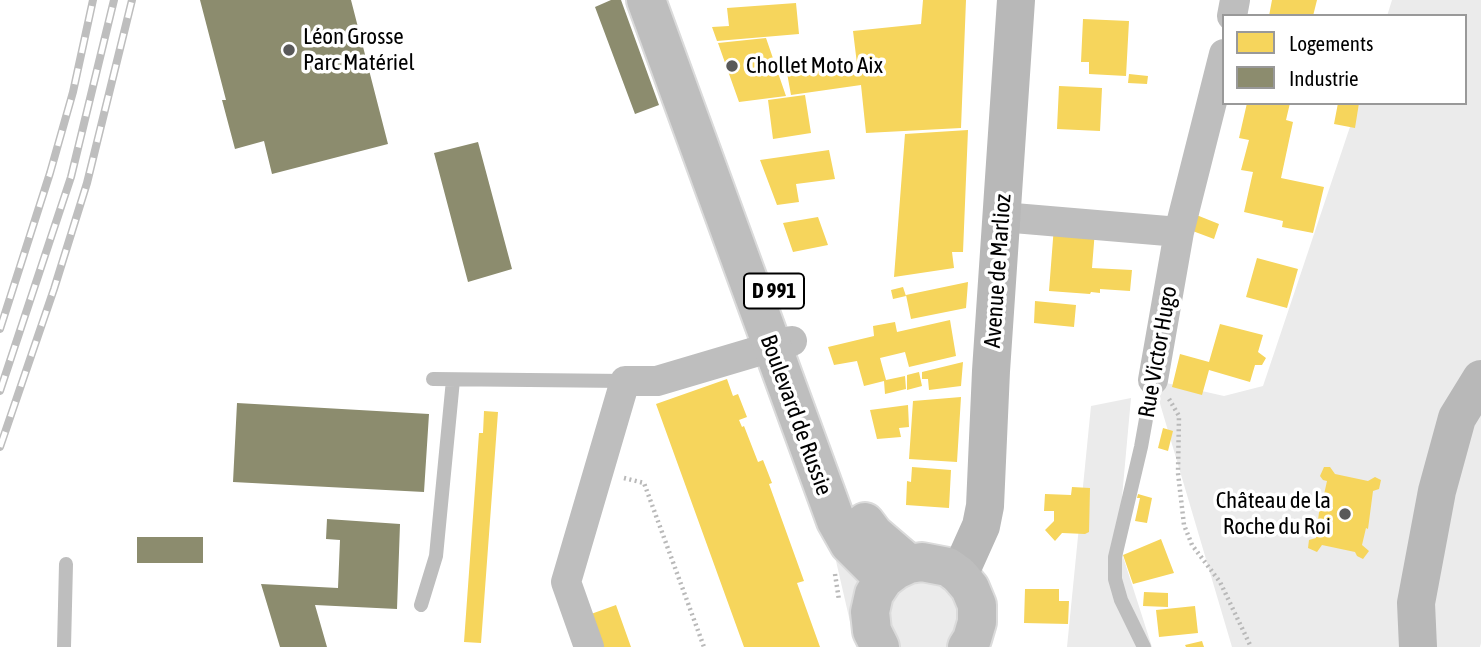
<!DOCTYPE html>
<meta charset="utf-8">
<style>
body{margin:0}
#map{position:relative;width:1481px;height:647px;overflow:hidden;background:#fff;font-family:"Asap Condensed",sans-serif}
canvas{display:block}
.legend{position:absolute;left:1222px;top:14px;width:245px;height:91px;box-sizing:border-box;background:#fff;border:2px solid #999;margin:0;padding:9px 12px;list-style:none;font-size:21px;color:#000}
.legend li{display:flex;align-items:center;gap:14px;height:35px}
.legend b{width:35px;border:2px solid #999}
</style>
<div id="map">
<canvas width="1481" height="647"></canvas>
<ul class="legend">
<li><b style="height:19px;background:#f6d55c"></b>Logements</li>
<li><b style="height:19px;background:#8c8c6e"></b>Industrie</li>
</ul>
</div>
<script>
const g = document.querySelector('canvas').getContext('2d');
g.lineJoin = 'round';
function fillPath(path, color) { g.fillStyle = color; g.fill(path, 'evenodd'); }
const shape = rows => new Path2D(rows.map(r => 'M' + r).join(''));
function trace(path, color, width, dash) { g.strokeStyle = color; g.lineWidth = width; g.lineCap = dash ? 'butt' : 'round'; g.setLineDash(dash || []); g.stroke(path); }
function label(font, color, halo, rows, align = 'center') {
  g.font = font + ' "Asap Condensed",sans-serif'; g.lineWidth = 7; g.setLineDash([]); g.textBaseline = 'middle'; g.strokeStyle = halo; g.fillStyle = color; for (const [text, x, y, turn = 0] of rows) {
    g.save(); g.translate(x, y); g.rotate((+turn || 0) * Math.PI / 180); g.textAlign = isNaN(turn) ? turn : align; if (halo) g.strokeText(text, 0, 0); g.fillText(text, 0, 0); g.restore();
  }
}
const green = shape([
 [1392,0,1481,0,1481,643,1480,647,1232,647,1153,380,1224,396,1263,386,1358,103,1465,103,1465,16,1387,16],
 [1131,398,1118,541,1152,647,1067,647,1091,406],
 [833,548,858,580,853,593,854,621,860,647,857,647,854,639],
 [944,579,966,613,950,647,898,647,890,637,887,599,904,580]
]);
const homes = shape([
 [923,0,966,0,961,128,866,133,861,85,791,95,787,73,857,64,853,31,921,24],
 [1272,0,1317,0,1313,16,1269,16],
 [796,3,799,34,717,41,712,27,729,26,727,8],
 [1083,19,1129,21,1126,76,1089,74,1089,62,1081,62],
 [766,38,786,96,739,102,718,43],
 [1129,74,1148,76,1147,84,1128,83],
 [1059,86,1102,88,1100,131,1057,129],
 [805,95,811,133,773,139,768,100],
 [1247,103,1290,103,1286,120,1293,122,1281,178,1324,187,1313,233,1282,227,1283,221,1244,212,1253,172,1241,170,1249,140,1239,138],
 [1338,103,1359,103,1355,128,1334,124],
 [968,130,963,252,952,252,954,268,894,277,905,134],
 [829,150,835,179,796,184,799,202,777,205,760,160],
 [1194,214,1219,224,1214,239,1190,230],
 [818,217,828,245,793,252,783,223],
 [1054,226,1095,230,1092,268,1132,270,1130,291,1100,289,1100,293,1091,292,1090,294,1049,291],
 [1257,258,1298,269,1287,308,1246,297],
 [968,282,966,308,911,319,906,295],
 [903,287,906,296,893,299,891,290],
 [1035,301,1076,305,1074,327,1034,323],
 [950,320,956,356,909,367,905,352,880,358,886,380,905,376,906,389,885,394,884,381,864,386,857,361,834,365,828,347,874,336,873,326,895,322,897,332],
 [1220,324,1263,335,1258,352,1266,358,1262,365,1255,365,1250,382,1209,370,1202,395,1172,387,1180,354,1209,362],
 [963,362,961,386,929,390,928,379,922,379,922,372],
 [919,372,922,386,907,390,907,375],
 [727,379,733,396,738,394,747,417,739,420,742,427,744,426,758,462,763,460,772,483,769,484,804,581,797,583,820,647,744,647,656,404],
 [961,397,957,462,909,459,913,401],
 [908,405,909,427,899,428,901,437,877,439,870,410],
 [484,411,498,412,481,643,464,642,479,433,483,433],
 [1163,428,1173,431,1168,451,1158,448],
 [912,467,951,470,949,508,906,505,907,481,911,482],
 [1324,467,1330,467,1335,474,1368,481,1375,477,1381,480,1379,489,1373,491,1368,529,1366,528,1362,545,1369,551,1363,559,1357,556,1355,552,1322,545,1317,552,1308,548,1309,540,1316,538,1320,520,1318,520,1321,498,1323,499,1327,481,1323,480,1320,476],
 [1072,487,1090,488,1089,532,1085,534,1062,533,1055,541,1045,530,1054,521,1054,511,1044,511,1045,494,1071,495],
 [1138,494,1152,498,1147,523,1135,521,1140,498,1137,498],
 [1161,539,1174,573,1133,584,1123,555],
 [1025,589,1059,589,1059,601,1069,601,1068,624,1024,623],
 [1144,592,1168,593,1168,607,1143,606],
 [616,605,631,647,603,647,591,614],
 [1195,606,1198,633,1159,637,1156,610],
 [1202,641,1204,647,1186,647,1185,645]
]);
const industry = shape([
 [200,0,351,0,388,144,272,174,264,141,235,149,222,100,226,100],
 [611,0,621,0,659,105,635,114,595,7],
 [478,142,512,269,468,282,434,153],
 [237,403,429,414,424,492,233,482],
 [327,519,400,524,397,609,315,605,327,647,280,647,261,584,338,588,340,540,326,539],
 [137,537,203,537,203,563,137,563]
]);
const path = shape([
 [1169,399,1179,416,1178,473,1184,525,1192,545,1220,582,1251,647],
 [624,478,644,483,704,647],
 [835,574,839,600]
]);
const lane = shape([
 [433,379,625,381],
 [421,605,436,556,453,380],
 [64,647,66,564],
 [1144,647,1121,600,1115,579,1115,557,1141,447,1153,380]
]);
const street = shape([
 [1232,16,1235,0],
 [1002,217,1179,232],
 [1153,380,1179,232,1224,54],
 [589,647,566,582,625,381,657,381,792,341]
]);
const secondary = shape([
 [959,575,981,526,985,506,991,371,1016,0],
 [1418,647,1416,603,1437,491,1457,418,1481,379]
]);
const primary = shape([
 [646,0,836,521,849,544,884,579],
 [865,522,874,534,909,564],
 [880,647,872,631,870,612,874,594,884,579,896,570,909,564,922,562,948,567,959,575,970,588,977,605,977,622,972,639,967,647]
]);
const rail = shape([
 [0,329,50,173,73,92,93,0],
 [0,391,71,177,114,0],
 [0,447,54,289,87,183,132,0]
]);
const markers = [
 [289,50,7,"#595959"],
 [732,66,7,"#595959"],
 [1345,514,7,"#595959"]
];
const shields = [
 [774,291,60]
];
const shieldNames = [
 ["D 991",774,291]
];
const poiNames = [
 ["Léon Grosse",303,37],
 ["Parc Matériel",303,63],
 ["Chollet Moto Aix",746,66],
 ["Château de la",1331,501,"right"],
 ["Roche du Roi",1331,527,"right"]
];
const streetNames = [
 ["Avenue de Marlioz",998,271,-86],
 ["Rue Victor Hugo",1158,352,-80],
 ["Boulevard de Russie",796,415,70]
];
fillPath(green, '#ebebeb');
fillPath(homes, '#f6d55c');
fillPath(industry, '#8c8c6e');
trace(primary, '#dbdbdb', 42);
trace(path, '#b9b9b9', 4.5, [2, 3.5]);
trace(lane, '#bebebe', 14);
trace(street, '#bebebe', 30);
trace(secondary, '#b8b8b8', 38);
trace(primary, '#bebebe', 38);
trace(rail, '#bebebe', 8);
trace(rail, '#fff', 5, [16]);
for (const [x, y, r, color] of markers) { const dot = new Path2D(); dot.arc(x, y, r, 0, 2 * Math.PI); g.fillStyle = color; g.fill(dot); trace(dot, '#fff', 2.5); }
for (const [x, y, w] of shields) { const box = new Path2D(); box.roundRect(x - w / 2, y - 17.5, w, 35, 5); g.fillStyle = '#fff'; g.fill(box); trace(box, '#000', 2); }
label('bold 21px', '#000', null, shieldNames);
label('23px', '#000', '#fff', poiNames, 'left');
label('23px', '#000', '#fff', streetNames);
</script>
